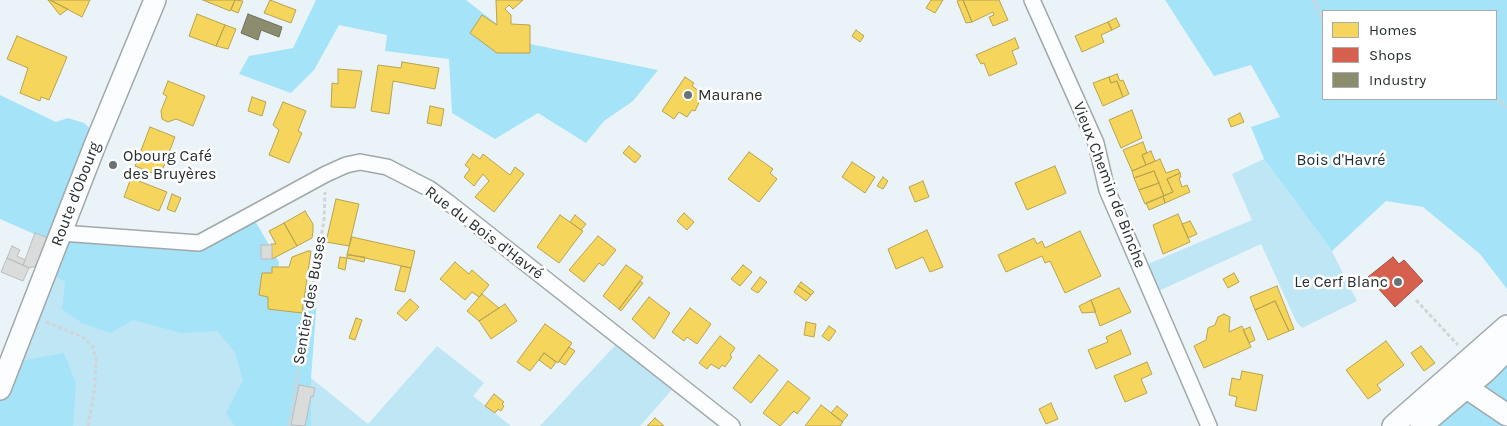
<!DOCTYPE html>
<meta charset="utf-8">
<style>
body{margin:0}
#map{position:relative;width:1507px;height:426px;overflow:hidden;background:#eaf4f8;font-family:Karla,sans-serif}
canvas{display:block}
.legend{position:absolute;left:1322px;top:10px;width:175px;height:90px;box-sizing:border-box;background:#fff;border:1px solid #a9abac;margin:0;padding:6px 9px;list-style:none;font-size:15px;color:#272e30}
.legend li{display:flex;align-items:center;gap:10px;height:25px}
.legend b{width:25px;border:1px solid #a9abac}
</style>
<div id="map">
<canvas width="1507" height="426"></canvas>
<ul class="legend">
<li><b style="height:14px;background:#f6d55c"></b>Homes</li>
<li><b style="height:14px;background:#d6604d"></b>Shops</li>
<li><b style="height:14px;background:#8c8c6e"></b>Industry</li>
</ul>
</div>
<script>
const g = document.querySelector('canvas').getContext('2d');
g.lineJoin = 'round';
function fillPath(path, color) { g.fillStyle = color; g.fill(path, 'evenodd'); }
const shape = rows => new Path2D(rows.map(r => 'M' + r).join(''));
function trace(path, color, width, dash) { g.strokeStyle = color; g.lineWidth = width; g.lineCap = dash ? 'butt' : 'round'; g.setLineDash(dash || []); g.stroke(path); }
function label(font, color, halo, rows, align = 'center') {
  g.font = font + ' Karla,sans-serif'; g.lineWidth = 5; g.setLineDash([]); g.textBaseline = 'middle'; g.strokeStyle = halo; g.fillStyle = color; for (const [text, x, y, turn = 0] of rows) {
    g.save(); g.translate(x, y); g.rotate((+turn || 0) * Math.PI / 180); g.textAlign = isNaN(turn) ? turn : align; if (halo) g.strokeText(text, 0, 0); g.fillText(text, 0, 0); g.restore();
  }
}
const green = shape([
 [1264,159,1332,251,1357,301,1302,328,1296,321,1261,244,1152,294,1141,267,1252,220,1232,174],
 [61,233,279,262,263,397,236,426,0,426],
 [621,339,677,384,640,426,540,426],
 [437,346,484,383,473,396,511,426,311,426,311,378,368,424]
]);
const forest = shape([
 [316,0,466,0,520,42,658,70,633,101,604,121,586,143,538,113,495,139,452,113,449,59,385,51,387,35,339,25,314,70,291,93,239,74,249,56,293,48],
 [1165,0,1507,0,1507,289,1480,254,1423,207,1386,201,1332,251,1264,159,1251,127,1280,117,1251,65,1214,76],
 [1323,11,1496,11,1496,99,1323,99],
 [0,95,56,122,68,118,84,123,95,133,61,232,199,243,251,214,279,262,274,302,318,287,311,378,311,426,235,426,226,413,243,380,235,352,217,331,182,333,133,320,110,333,82,323,62,309,65,282,47,270,57,244,0,219],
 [1507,350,1507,426,1421,426],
 [64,353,76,384,73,426,0,426,0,389,10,363]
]);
const homes = shape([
 [48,0,50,0,68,9,60,15,48,0],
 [50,0,90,0,82,17,50,0],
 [203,0,235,0,230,11,203,0],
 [235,0,243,1,238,13,231,10,235,0],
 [270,0,296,10,291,23,264,13,270,0],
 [496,0,523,0,513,9,509,5,505,9,511,15,511,24,530,25,530,53,497,53,470,33,482,15,497,25,496,0],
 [931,0,943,0,935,13,926,8,931,0],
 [959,0,963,0,972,22,966,23,957,1,959,0],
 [963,0,999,0,1008,20,993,26,989,17,994,15,993,12,972,22,963,0],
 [197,14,225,25,216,46,189,36,197,14],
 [1116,18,1120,26,1112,30,1108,22,1116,18],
 [1108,22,1112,30,1101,35,1104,42,1082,52,1075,36,1108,22],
 [225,25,236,29,228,49,216,46,225,25],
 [856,30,864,36,860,42,852,36,856,30],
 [17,36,67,57,49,100,41,97,40,101,20,93,28,68,7,59,17,36],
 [1015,38,1019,48,1012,51,1017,64,989,76,984,63,981,64,976,55,1015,38],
 [402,62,439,68,435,89,393,81,389,114,371,111,378,65,401,68,402,62],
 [338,69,362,71,355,108,331,107,332,83,338,84,338,69],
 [1117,74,1120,81,1123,80,1129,94,1123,97,1117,81,1111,83,1109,77,1117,74],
 [685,77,694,83,692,86,703,94,695,111,692,110,687,117,679,112,674,119,662,111,685,77],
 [1109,77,1111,83,1117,81,1123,97,1103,106,1093,83,1109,77],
 [168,81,205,96,193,126,176,119,168,122,162,119,161,111,167,96,163,94,168,81],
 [252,97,266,102,262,116,248,111,252,97],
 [283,102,306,111,298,131,302,133,289,163,269,155,279,130,273,125,283,102],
 [430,106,444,109,441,126,427,123,430,106],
 [1132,110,1142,138,1121,148,1109,120,1132,110],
 [1240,113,1244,122,1231,127,1228,119,1240,113],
 [150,127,175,137,160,176,135,166,150,127],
 [1143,142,1147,153,1142,155,1146,165,1132,171,1123,150,1143,142],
 [629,146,641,156,635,163,623,153,629,146],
 [1151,151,1155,161,1146,165,1142,155,1151,151],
 [749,152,773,169,770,173,777,179,759,202,728,179,749,152],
 [473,154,480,159,483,154,510,175,515,167,524,174,494,212,475,197,489,181,483,174,474,186,464,177,470,169,465,165,473,154],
 [1160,159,1166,173,1178,169,1180,173,1167,179,1173,192,1164,196,1154,171,1134,178,1132,171,1160,159],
 [852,162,875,177,865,193,842,177,852,162],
 [1055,166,1066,193,1027,210,1015,183,1055,166],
 [1154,171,1159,183,1139,190,1134,178,1154,171],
 [1180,173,1181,177,1179,178,1182,187,1187,185,1190,192,1165,203,1163,196,1173,192,1167,179,1180,173],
 [883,177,888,181,883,189,877,186,883,177],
 [131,178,167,192,159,211,124,197,131,178],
 [923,181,929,197,915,202,909,187,923,181],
 [1159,183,1164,196,1145,204,1139,190,1159,183],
 [172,194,181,198,175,212,167,209,172,194],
 [1163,196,1165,203,1149,210,1146,203,1163,196],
 [336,199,359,204,349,246,326,242,336,199],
 [305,211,313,224,313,232,312,238,297,246,284,223,305,211],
 [684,213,694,222,687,230,677,221,684,213],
 [1178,214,1190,242,1163,254,1153,225,1178,214],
 [560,215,583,231,559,263,537,247,560,215],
 [575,215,586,224,581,230,570,222,575,215],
 [1190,221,1197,234,1188,238,1182,224,1190,221],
 [284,223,297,246,272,259,271,244,276,244,269,231,284,223],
 [927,230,943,267,930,272,923,257,896,269,888,249,927,230],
 [1080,231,1101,276,1065,293,1050,261,1045,263,1042,256,1006,272,998,255,1034,238,1037,244,1042,241,1045,248,1080,231],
 [598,236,616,250,603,266,599,263,584,282,569,270,598,236],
 [352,237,415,251,411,268,347,254,352,237],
 [308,251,311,251,302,313,268,309,268,297,259,295,262,273,272,273,272,267,289,267,292,257,308,251],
 [347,255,365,257,364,262,347,258,347,255],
 [340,257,347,258,345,270,338,268,340,257],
 [455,262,469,274,472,270,489,285,479,297,472,292,465,300,440,279,455,262],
 [626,265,643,277,619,309,603,296,626,265],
 [743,265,752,272,740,286,731,279,743,265],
 [401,266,411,268,405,292,395,290,401,266],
 [1234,273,1239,282,1228,288,1223,279,1234,273],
 [760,277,767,282,758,293,751,289,760,277],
 [640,281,643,283,621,311,619,309,640,281],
 [801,282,814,292,811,295,798,286,801,282],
 [798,286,811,295,806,301,794,292,798,286],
 [1277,286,1294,329,1289,331,1275,301,1255,310,1250,297,1277,286],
 [1119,288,1131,312,1100,326,1091,300,1119,288],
 [482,294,499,308,479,321,467,311,482,294],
 [649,297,670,313,654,339,632,319,649,297],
 [410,299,419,307,406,321,397,313,410,299],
 [1091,300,1096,312,1082,313,1079,306,1091,300],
 [1275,301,1289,331,1268,340,1255,310,1275,301],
 [505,304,517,321,491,339,479,321,505,304],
 [690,308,711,324,697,344,687,337,684,341,672,332,690,308],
 [1224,314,1230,317,1229,332,1242,326,1251,347,1204,368,1194,346,1206,340,1208,328,1215,325,1218,317,1224,314],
 [356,318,362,320,355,340,349,338,356,318],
 [806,322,816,324,814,337,804,335,806,322],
 [545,324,572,343,558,363,544,353,530,371,517,362,545,324],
 [829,326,836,331,829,341,822,336,829,326],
 [1250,327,1255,340,1249,343,1243,330,1250,327],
 [1121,330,1131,354,1096,369,1088,350,1108,342,1106,337,1121,330],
 [720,336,735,348,730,355,732,357,725,367,722,365,719,369,711,364,707,369,699,363,720,336],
 [1386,341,1404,365,1377,385,1381,390,1368,399,1346,370,1386,341],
 [1421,346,1435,363,1424,371,1411,353,1421,346],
 [569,347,575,351,565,365,559,361,569,347],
 [544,353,556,362,551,369,539,360,544,353],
 [759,355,778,370,751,403,733,388,759,355],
 [1147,362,1152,374,1141,379,1147,393,1125,402,1114,376,1147,362],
 [1242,371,1263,375,1256,411,1235,406,1237,397,1229,395,1232,378,1240,380,1242,371],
 [788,381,810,398,797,414,794,411,780,426,763,413,788,381],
 [494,394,504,402,502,404,504,406,501,411,498,409,495,413,485,406,494,394],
 [1051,403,1058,419,1046,424,1039,409,1051,403],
 [821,405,843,422,840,426,805,426,821,405],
 [837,406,848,415,842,422,831,413,837,406],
 [655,418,664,426,647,426,655,418]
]);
const shops = shape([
 [1393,257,1399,264,1404,260,1423,281,1395,307,1368,277,1393,257]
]);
const industry = shape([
 [248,14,282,27,279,37,261,30,258,40,241,33,248,14]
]);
const building = shape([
 [35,233,48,238,37,266,29,268,23,265,35,233],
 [261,245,272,245,272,259,261,259,261,245],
 [12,246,20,250,17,256,25,260,23,265,7,258,12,246],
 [7,258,29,268,23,281,1,272,7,258],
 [299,385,315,388,313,397,311,396,305,426,291,425,299,385]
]);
const path = shape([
 [1314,0,1323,22],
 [1495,99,1507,107],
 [1416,300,1458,345],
 [46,322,83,337,93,347,96,360,95,386,88,426],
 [289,426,324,220,325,192]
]);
const street = shape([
 [1032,0,1096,143,1107,190,1209,426],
 [61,233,199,243,326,174,346,165,360,162,387,167,430,189,449,203,732,426]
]);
const secondary = shape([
 [1458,377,1467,388,1507,415],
 [0,389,95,145,155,0],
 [1393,426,1507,326],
 [1421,426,1486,371,1507,350]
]);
const markers = [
 [688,95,5,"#6b7376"],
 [113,165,5,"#6b7376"],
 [1398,282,5,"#6b7376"]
];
const poiNames = [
 ["Maurane",698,95],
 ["Obourg Café",123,156],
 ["des Bruyères",123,174],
 ["Le Cerf Blanc",1388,282,"right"]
];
const parkNames = [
 ["Bois d'Havré",1341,160]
];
const streetNames = [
 ["Vieux Chemin de Binche",1109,185,69],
 ["Route d'Obourg",76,194,-69],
 ["Rue du Bois d'Havré",484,233,37],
 ["Sentier des Buses",310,300,-80]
];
fillPath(green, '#bee6f5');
fillPath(forest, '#a5e3f8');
fillPath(homes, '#f6d55c');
trace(homes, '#b8a34f', 1);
fillPath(shops, '#d6604d');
trace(shops, '#a25144', 1);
fillPath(industry, '#8c8c6e');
trace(industry, '#6e705b', 1);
fillPath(building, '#dadbdb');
trace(building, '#bbbcbd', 1);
trace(street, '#a0a8aa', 18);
trace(secondary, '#a0a8aa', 24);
trace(path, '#d2d5d7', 3, [4, 2.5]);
trace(street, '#fcfdfe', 15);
trace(secondary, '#fcfdfe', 21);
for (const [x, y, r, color] of markers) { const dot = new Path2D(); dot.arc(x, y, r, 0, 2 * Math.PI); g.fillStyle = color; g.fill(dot); trace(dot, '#fff', 2); }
label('16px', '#272e30', '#fff', poiNames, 'left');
label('16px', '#192d33', '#fff', parkNames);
label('16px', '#272e30', '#fff', streetNames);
</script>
